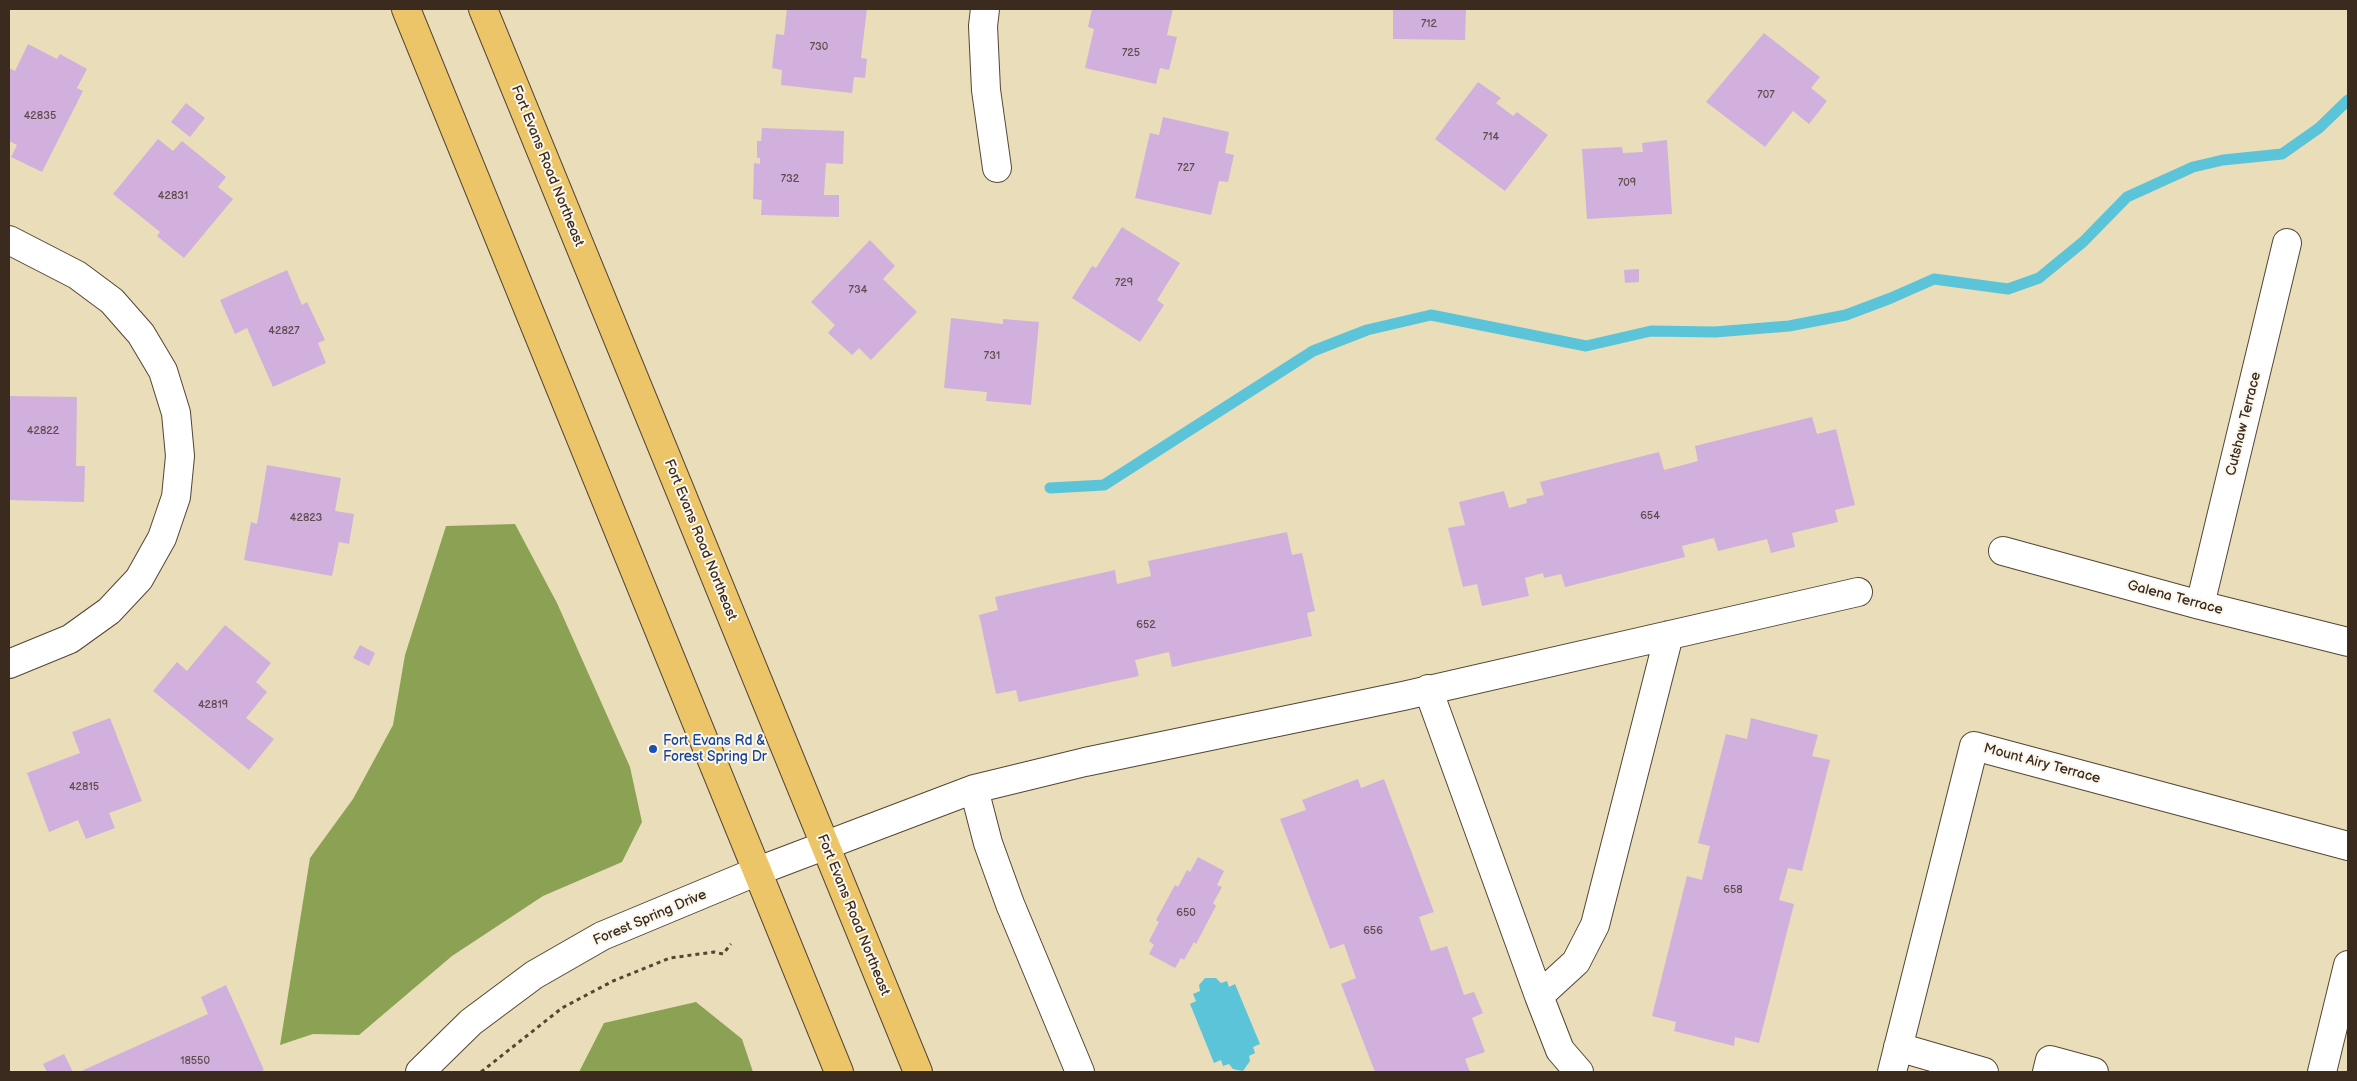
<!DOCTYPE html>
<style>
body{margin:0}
#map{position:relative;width:2357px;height:1081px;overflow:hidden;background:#e9deb9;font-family:"Balsamiq Sans",sans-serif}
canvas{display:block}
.frame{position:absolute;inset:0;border:10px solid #3b2a1e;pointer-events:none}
</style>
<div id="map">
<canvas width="2357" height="1081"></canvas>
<div class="frame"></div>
</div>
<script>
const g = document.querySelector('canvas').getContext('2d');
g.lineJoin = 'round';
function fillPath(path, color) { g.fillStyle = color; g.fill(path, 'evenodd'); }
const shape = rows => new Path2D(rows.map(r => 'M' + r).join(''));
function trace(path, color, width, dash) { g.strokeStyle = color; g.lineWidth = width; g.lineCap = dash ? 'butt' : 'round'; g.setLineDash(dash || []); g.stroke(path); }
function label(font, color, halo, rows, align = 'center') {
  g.font = font + ' "Balsamiq Sans",sans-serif'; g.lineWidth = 4; g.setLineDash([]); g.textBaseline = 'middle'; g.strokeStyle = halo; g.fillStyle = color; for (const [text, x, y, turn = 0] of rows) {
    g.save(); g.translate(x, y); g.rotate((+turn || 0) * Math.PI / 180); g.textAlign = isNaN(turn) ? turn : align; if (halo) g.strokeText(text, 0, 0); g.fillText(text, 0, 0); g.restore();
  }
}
const forest = shape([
 [515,524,557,603,630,767,642,822,622,862,543,896,452,956,359,1035,313,1034,280,1045,310,858,353,799,393,725,405,655,446,526],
 [696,1002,742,1039,753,1072,579,1072,604,1023]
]);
const water = shape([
 [1205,978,1216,978,1221,983,1227,981,1229,987,1235,984,1260,1044,1253,1047,1255,1053,1249,1056,1250,1061,1243,1071,1233,1069,1229,1064,1223,1066,1221,1060,1214,1063,1190,1004,1196,1001,1193,994,1200,991,1199,985]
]);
const stream = shape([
 [1050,488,1104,485,1313,351,1367,330,1431,315,1586,346,1651,331,1715,332,1789,326,1846,315,1891,298,1934,279,2008,289,2039,278,2083,242,2127,197,2193,167,2223,160,2282,154,2319,128,2348,100]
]);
const building = shape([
 [787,9,867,9,861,58,867,59,865,78,854,77,852,93,781,85,782,70,772,68,776,34,784,35],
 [1092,9,1173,9,1167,35,1177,37,1169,70,1160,68,1156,84,1085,68,1094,29,1088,27],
 [1393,9,1466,9,1465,40,1393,39],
 [1764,33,1820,77,1811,88,1827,101,1809,124,1793,111,1765,147,1706,102],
 [28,44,57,59,60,54,87,69,77,88,83,91,42,172,11,157,17,145,9,141,9,68,15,71],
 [1478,82,1501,98,1496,103,1513,116,1517,112,1548,135,1505,191,1435,139],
 [186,103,205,118,190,137,171,122],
 [1163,117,1229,132,1225,153,1234,155,1228,182,1219,181,1211,215,1135,198,1150,133,1159,135],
 [762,128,844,131,843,164,826,163,824,195,839,195,839,217,761,215,762,200,753,199,754,163,760,164,760,158,757,158,757,141,761,141],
 [158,139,173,151,182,141,226,177,218,187,233,199,184,258,157,236,160,232,113,194],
 [1667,140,1672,214,1587,219,1582,149,1622,147,1623,153,1643,152,1642,143],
 [1122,227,1180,263,1157,300,1164,305,1140,342,1072,298,1092,266,1096,268],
 [870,240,895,266,883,279,917,312,871,360,859,348,852,355,828,333,835,325,811,302],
 [1639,269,1639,282,1625,283,1624,270],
 [287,270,302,305,307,302,325,340,318,343,326,363,273,387,247,328,235,334,220,300],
 [951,318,1003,324,1003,319,1039,322,1031,405,986,401,987,392,944,388],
 [9,396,77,397,76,466,85,466,84,502,9,500],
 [1812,417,1817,434,1836,429,1855,505,1835,510,1838,522,1792,533,1795,547,1771,553,1767,539,1718,551,1714,538,1682,546,1685,557,1565,587,1561,574,1544,578,1543,573,1525,578,1529,596,1482,606,1477,584,1463,587,1448,528,1465,525,1459,502,1504,491,1509,508,1527,503,1526,499,1544,495,1540,482,1659,452,1664,470,1698,461,1695,446],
 [267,465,341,478,335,511,354,514,349,544,339,542,332,576,244,560,251,522,257,524],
 [1287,532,1292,555,1302,553,1315,611,1307,613,1312,636,1172,667,1169,652,1135,660,1139,676,1019,702,1016,690,996,694,979,615,998,610,995,597,1115,570,1117,584,1151,576,1148,561],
 [225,625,271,663,256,682,267,692,246,718,274,739,249,770,153,691,177,662,187,671],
 [360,645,375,653,369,666,353,658],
 [110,718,142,801,109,813,115,828,86,839,78,820,49,832,27,773,80,753,72,732],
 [1751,718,1818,735,1812,756,1830,760,1802,871,1788,868,1779,900,1794,904,1759,1043,1735,1037,1734,1046,1674,1031,1676,1022,1652,1016,1687,876,1702,880,1710,846,1698,843,1726,734,1747,739],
 [1358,779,1361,788,1384,779,1434,912,1419,917,1431,951,1447,946,1464,995,1474,992,1483,1013,1472,1018,1485,1052,1465,1059,1470,1072,1375,1072,1341,984,1356,978,1344,944,1330,949,1280,819,1306,810,1302,800],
 [1198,857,1224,871,1217,885,1222,887,1213,903,1216,906,1196,944,1194,942,1184,960,1181,958,1175,968,1149,954,1154,945,1149,941,1159,922,1156,920,1175,885,1178,887,1187,870,1190,872],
 [226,985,264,1070,259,1072,79,1072,208,1014,201,997],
 [64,1054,73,1072,47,1072,43,1064]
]);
const path = shape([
 [481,1072,562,1008,613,981,670,958,714,952,723,954,731,944]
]);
const minor = shape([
 [985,9,983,26,986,90,997,168],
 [9,240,77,275,112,301,141,334,163,371,176,413,180,456,176,497,162,538,139,579,109,611,70,639,9,664],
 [2003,551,2200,605,2348,642],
 [2200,605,2287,243],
 [1428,689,1539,996,1560,1050,1579,1072],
 [974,789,988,843,1010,904,1080,1072],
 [1539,996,1576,962,1595,925,1669,635],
 [1898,1047,1984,1072],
 [420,1072,471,1022,534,975,602,936,758,871,974,789,1085,762,1403,696,1858,592],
 [1892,1072,1974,746,2348,846],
 [2047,1072,2050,1060,2094,1072],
 [2322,1072,2348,965]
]);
const major = shape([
 [406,9,839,1072],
 [483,9,918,1072]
]);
const markers = [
 [653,749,5,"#1a4fb4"]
];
const numberNames = [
 ["712",1429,24],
 ["730",819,47],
 ["725",1131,53],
 ["707",1766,95],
 ["42835",40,116],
 ["714",1491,137],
 ["727",1186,168],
 ["732",790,179],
 ["709",1627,183],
 ["42831",173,196],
 ["729",1124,283],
 ["734",858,290],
 ["42827",284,331],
 ["731",992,356],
 ["42822",43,431],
 ["654",1650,516],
 ["42823",306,518],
 ["652",1146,625],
 ["42819",213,705],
 ["42815",84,787],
 ["658",1733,890],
 ["650",1186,913],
 ["656",1373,931],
 ["18550",195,1061]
];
const streetNames = [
 ["Fort Evans Road Northeast",547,166,68],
 ["Cutshaw Terrace",2244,424,-76],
 ["Fort Evans Road Northeast",700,540,68],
 ["Galena Terrace",2175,598,15],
 ["Mount Airy Terrace",2042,764,15],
 ["Fort Evans Road Northeast",853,915,68],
 ["Forest Spring Drive",650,918,-23]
];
const transitNames = [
 ["Fort Evans Rd &",663,741],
 ["Forest Spring Dr",663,757]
];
fillPath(forest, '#8ba254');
fillPath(water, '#5cc4d9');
trace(stream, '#5cc4d9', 11);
fillPath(building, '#d1b0dd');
trace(minor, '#554535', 30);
trace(major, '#554535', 30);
trace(path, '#554535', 3, [4, 4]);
trace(minor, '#fff', 28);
trace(major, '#edc569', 28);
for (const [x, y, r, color] of markers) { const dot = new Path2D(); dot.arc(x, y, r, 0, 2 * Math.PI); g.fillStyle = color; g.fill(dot); trace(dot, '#fbf7ec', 2); }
label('11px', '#604c4e', null, numberNames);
label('14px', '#3b2a1e', '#fbf7ec', streetNames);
label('14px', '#164399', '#fbf7ec', transitNames, 'left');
</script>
